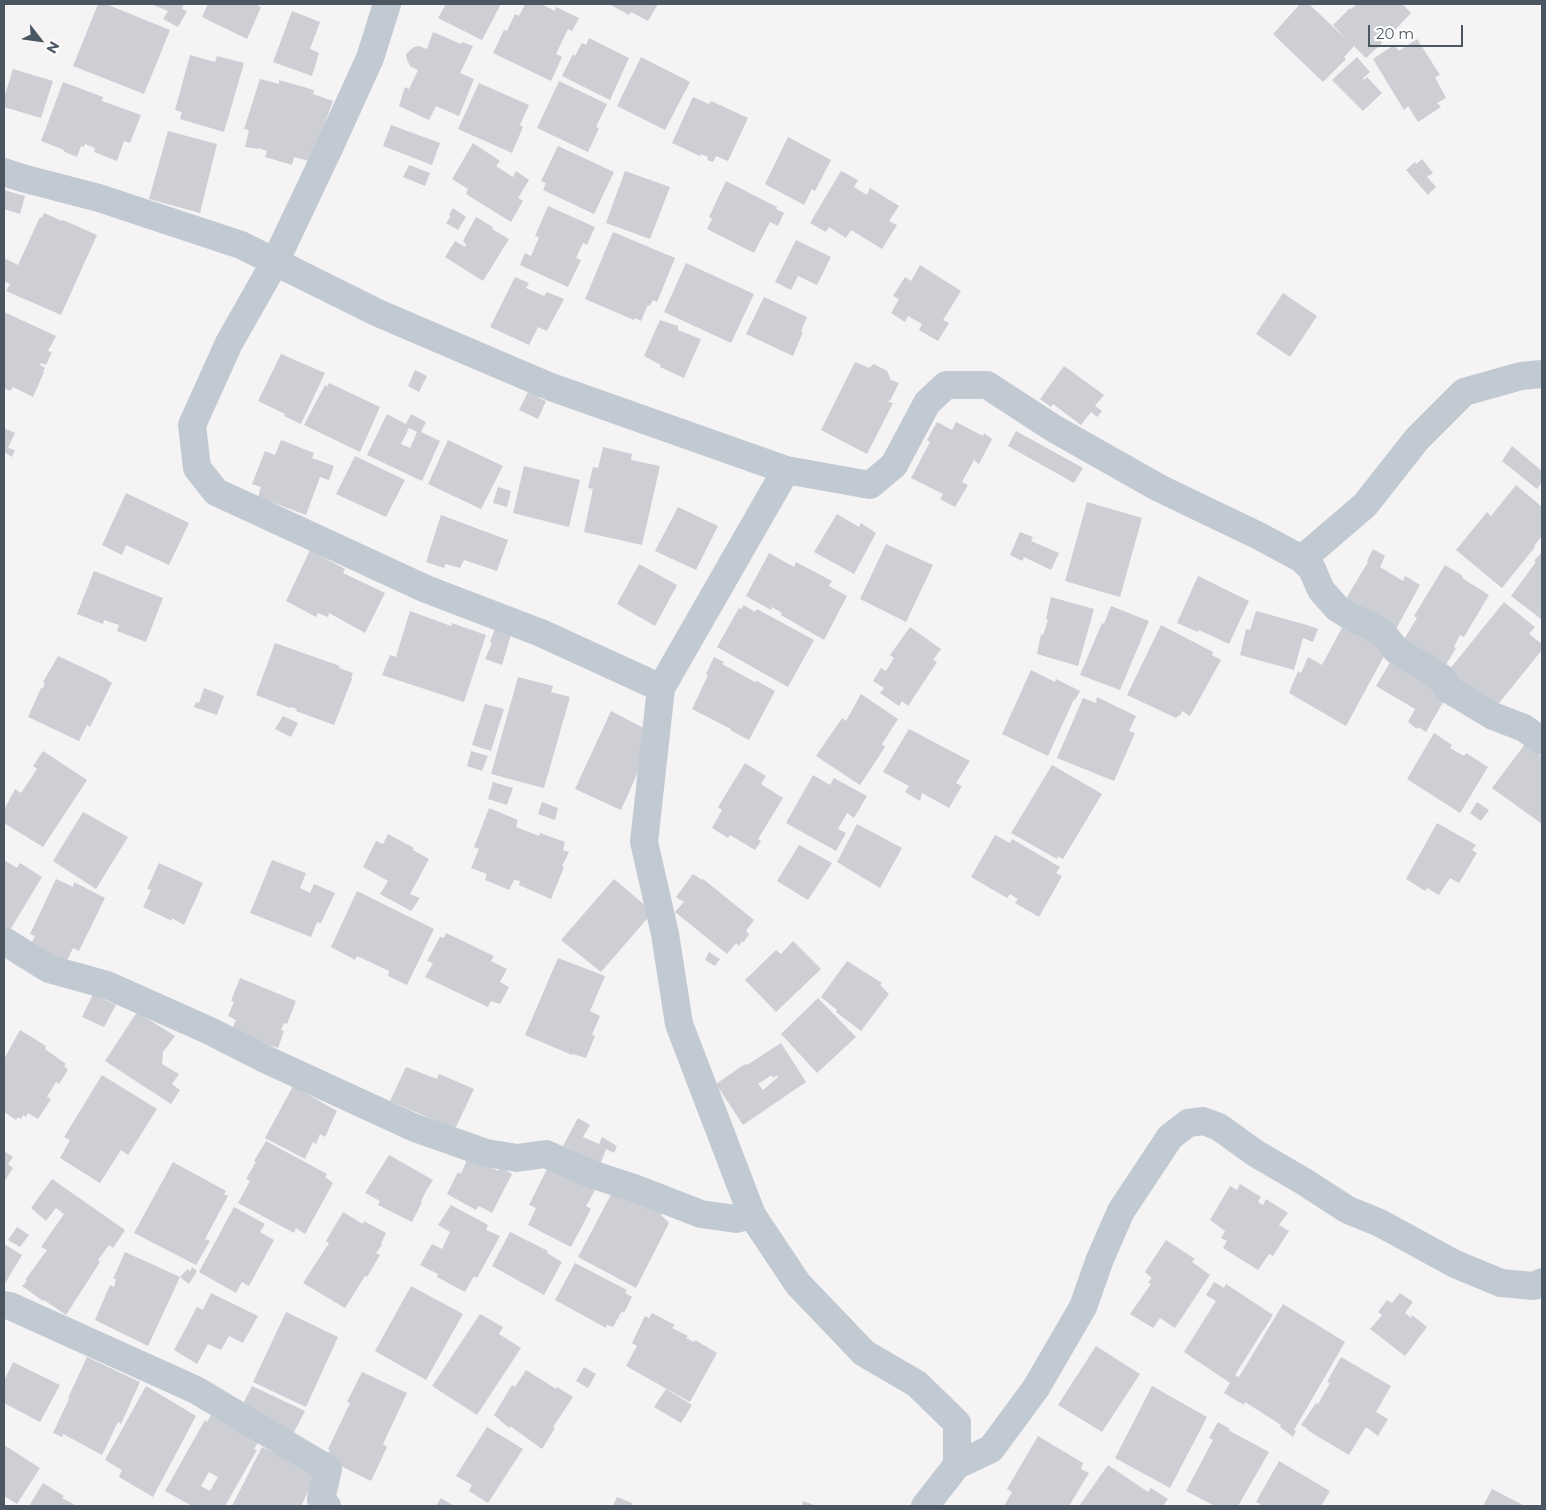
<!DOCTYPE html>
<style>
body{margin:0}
#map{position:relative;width:1546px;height:1510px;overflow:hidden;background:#f5f3f3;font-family:Montserrat,sans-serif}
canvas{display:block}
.frame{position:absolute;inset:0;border:5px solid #4a5661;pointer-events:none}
.north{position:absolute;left:15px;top:15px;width:50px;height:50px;-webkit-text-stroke:4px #fff;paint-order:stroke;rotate:120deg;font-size:14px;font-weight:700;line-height:20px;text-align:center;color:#4a5661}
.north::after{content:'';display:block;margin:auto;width:18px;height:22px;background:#4a5661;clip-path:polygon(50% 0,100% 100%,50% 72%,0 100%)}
.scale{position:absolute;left:1368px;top:25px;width:95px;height:22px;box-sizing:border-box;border:2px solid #4a5661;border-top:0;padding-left:6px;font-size:15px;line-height:18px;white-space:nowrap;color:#4a5661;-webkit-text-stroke:4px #fff;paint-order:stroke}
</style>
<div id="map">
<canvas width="1546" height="1510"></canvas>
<div class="frame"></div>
<div class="north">N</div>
<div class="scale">20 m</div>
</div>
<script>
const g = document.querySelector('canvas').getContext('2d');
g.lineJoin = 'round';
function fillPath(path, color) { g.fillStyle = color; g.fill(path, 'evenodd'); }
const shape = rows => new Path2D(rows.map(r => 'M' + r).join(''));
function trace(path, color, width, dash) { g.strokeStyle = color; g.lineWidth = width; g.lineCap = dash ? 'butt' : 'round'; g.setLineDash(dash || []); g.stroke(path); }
const building = shape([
 [98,4,106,4,170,30,144,94,73,66],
 [151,4,184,4,182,9,187,11,178,27,163,19,168,11],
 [208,4,259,4,258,6,261,7,247,39,202,17],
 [446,4,501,4,482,40,438,18],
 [525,4,541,4,555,11,556,7,579,18,572,31,568,29,556,54,562,57,551,81,493,53,504,30,507,31,515,14,519,16],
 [609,4,658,4,648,21,631,12,629,15],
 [1300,4,1309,4,1347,40,1333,25,1350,8,1351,9,1357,4,1402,4,1411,13,1395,30,1394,28,1381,41,1382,43,1366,58,1354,46,1344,57,1346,59,1323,82,1273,34],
 [292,11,320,22,310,49,319,53,312,76,273,62],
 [433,32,461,44,462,42,473,46,460,73,474,79,459,116,436,106,429,120,399,106,405,87,409,89,418,70,410,66,407,60,406,54,414,47,419,46,427,49],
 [589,38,629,58,610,100,562,76,573,54,575,56,582,43,586,45],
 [1417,39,1440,75,1435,77,1446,98,1437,103,1441,107,1418,122,1408,106,1404,110,1373,59,1394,45,1399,51],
 [190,55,215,62,217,56,244,63,224,132,180,119,182,112,175,110],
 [641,57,690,82,665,130,617,106],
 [1357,57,1370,72,1363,78,1364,80,1367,77,1382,93,1363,111,1332,80],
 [13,69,53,81,41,118,4,107,4,98],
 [260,79,279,84,279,80,314,90,313,94,333,101,326,120,316,163,294,157,292,165,265,157,267,151,258,148,258,149,245,147,249,130,244,129],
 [559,81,607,104,596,127,599,128,588,152,537,128],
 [63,82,103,97,102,101,141,115,130,143,124,141,117,161,94,152,95,148,85,144,84,147,81,146,77,157,63,151,64,150,41,141],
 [479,83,529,105,520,125,523,127,512,153,458,129],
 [693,97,709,104,711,101,748,118,728,161,716,156,713,162,707,160,708,157,701,154,700,156,672,143],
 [391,125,440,143,432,165,383,146],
 [168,131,217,144,200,213,149,199],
 [788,137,831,160,815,191,812,189,804,205,765,184],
 [473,143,500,161,496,166,513,177,516,171,529,180,518,198,523,201,511,222,466,194,468,189,452,179],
 [558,146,614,172,594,214,543,190,546,183,541,181],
 [1422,159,1433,173,1427,177,1436,187,1428,195,1406,170,1415,162,1416,164],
 [409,165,430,173,425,186,403,177],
 [625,171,670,187,650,239,606,223],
 [841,171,858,180,854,187,867,195,870,188,899,206,889,221,897,225,882,249,851,230,846,238,829,227,826,232,810,223],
 [726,181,777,207,776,209,784,213,778,226,770,222,754,253,707,229,712,219,709,217],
 [4,190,25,196,20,214,4,209],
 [548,206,595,227,587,245,583,243,576,258,581,260,568,287,520,265,525,253,531,256,539,237,535,236],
 [453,208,466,217,458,230,446,223,451,216,449,215],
 [44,213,62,221,63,220,97,235,61,315,6,291,10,284,4,281,4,258,18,265,40,217,42,218],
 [476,217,493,227,492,229,509,239,483,281,445,257,455,241,465,247,466,244,463,241],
 [613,232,675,258,657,302,653,300,650,306,648,305,641,321,635,318,634,320,585,299],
 [796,240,831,257,817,285,798,276,791,290,775,282],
 [686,263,754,294,731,343,664,312],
 [920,265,961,291,943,320,949,323,938,341,919,330,922,324,908,316,905,322,891,313,899,299,893,296,905,277,911,281],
 [515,277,529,283,526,288,544,296,547,292,564,299,547,331,538,327,529,345,490,327],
 [1283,293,1317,316,1290,357,1256,334],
 [764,297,807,317,801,331,803,332,793,356,746,334],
 [4,312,56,336,48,351,52,352,46,365,41,363,40,365,45,368,43,372,44,372,33,397,13,387,10,391,4,388],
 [660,320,678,326,678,330,701,339,684,378,660,367,661,365,644,356],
 [281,354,325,373,301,424,284,416,285,414,258,401],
 [855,362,869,368,874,364,887,371,891,380,899,383,890,401,889,400,888,402,893,403,867,454,821,430],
 [1064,366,1104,395,1095,406,1102,411,1097,417,1091,412,1081,425,1053,404,1051,407,1040,399],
 [415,370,427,376,419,392,408,386],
 [329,383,380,407,360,452,304,425,325,385,327,387],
 [531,386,543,390,539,398,546,401,538,419,519,410],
 [387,414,406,424,411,414,426,422,421,432,440,441,422,481,367,455],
 [409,428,417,432,410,448,401,444],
 [937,422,952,430,956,422,983,436,984,433,992,439,979,464,974,460,962,482,968,485,955,507,940,499,943,494,911,478,930,442,927,440],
 [4,428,15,433,8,448,15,450,12,457,4,452],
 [1016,431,1083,468,1074,483,1008,446],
 [281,440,314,453,312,458,334,466,329,480,320,477,306,515,258,497,261,487,252,484,265,451,275,455],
 [448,440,503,466,481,509,428,484],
 [1512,446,1542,471,1542,482,1537,489,1502,461],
 [603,447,632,454,631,460,660,466,642,545,584,532,593,489,588,488,593,467,598,468],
 [355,456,405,480,386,517,336,494],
 [524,466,580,480,569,527,513,513],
 [1516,485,1542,507,1542,536,1534,546,1535,547,1502,588,1456,550,1487,512,1491,516],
 [498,487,511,491,507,507,493,503],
 [126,493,189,523,169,565,126,545,122,555,102,545],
 [1087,502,1142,518,1120,597,1065,581],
 [678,507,718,526,696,570,655,551],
 [837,514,859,527,861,523,876,533,854,574,814,552],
 [441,515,508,540,497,571,464,560,460,568,446,564,444,568,426,562],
 [1020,532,1033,537,1031,541,1059,553,1051,570,1024,557,1022,561,1010,555],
 [886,544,933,565,906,622,860,599],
 [1373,549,1385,556,1380,567,1403,581,1405,576,1420,585,1396,629,1344,602,1368,562,1367,561],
 [310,550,345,569,343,573,385,593,365,633,329,613,328,617,318,613,316,617,286,601],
 [1542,552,1542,617,1541,619,1511,596,1536,562,1534,561],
 [769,553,794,567,796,562,832,581,829,586,847,596,824,640,781,615,782,613,772,607,771,610,746,596],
 [639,564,677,585,655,626,617,604],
 [1445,565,1463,576,1462,578,1489,595,1464,637,1460,635,1454,647,1456,648,1441,673,1398,649,1417,618,1414,616],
 [94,571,163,598,146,642,117,631,119,625,104,620,103,624,77,614],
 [1198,576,1249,601,1229,644,1199,630,1198,632,1177,623],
 [1051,597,1094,609,1078,666,1037,654,1041,634,1043,635,1048,620,1046,619],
 [1504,602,1535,627,1529,634,1542,644,1542,650,1491,713,1445,675],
 [744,605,755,612,757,609,814,640,788,687,717,647,739,608,741,609],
 [1111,606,1149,621,1120,690,1080,675,1102,623,1104,624],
 [410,611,451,626,452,623,486,635,464,702,382,675,390,655,396,657],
 [1256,611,1307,625,1318,629,1313,642,1303,638,1294,670,1240,655,1246,629,1250,630],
 [1345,622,1389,647,1346,726,1289,693,1298,671,1301,673,1308,657,1322,665],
 [1161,625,1213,652,1212,655,1221,660,1190,716,1182,711,1180,716,1179,715,1176,718,1127,695],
 [910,627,941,649,933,660,937,662,908,706,902,701,899,706,880,693,884,688,873,681,881,668,886,671,894,658,890,655],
 [495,628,511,635,502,665,485,659,492,643,490,642],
 [275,643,340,666,339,668,353,673,351,678,352,679,334,725,296,711,297,709,291,707,290,708,256,695],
 [1395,654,1446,697,1426,732,1418,727,1417,729,1408,722,1415,709,1376,686],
 [58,656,107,679,107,680,112,683,90,727,87,725,79,741,28,717,41,688,43,688,45,683,43,682],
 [714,657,724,662,722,664,755,682,757,681,775,691,749,740,730,730,731,729,692,709,708,675,706,674],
 [1031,670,1055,682,1056,679,1080,691,1075,700,1074,699,1048,756,1002,734],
 [518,677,553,686,551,692,570,697,544,788,491,774],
 [204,688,224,696,217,715,194,707,196,702,199,703],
 [861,694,898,719,882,744,885,747,860,785,816,756,842,718,846,721],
 [1097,697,1136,716,1129,731,1135,733,1114,781,1057,758,1083,698,1096,703],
 [485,704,504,709,491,751,472,745],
 [611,711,655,734,621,810,575,789],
 [283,716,298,723,291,737,275,729],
 [909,729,970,761,956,783,962,786,949,808,922,793,920,801,905,792,909,786,883,772],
 [1434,733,1452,745,1450,748,1464,756,1466,753,1488,767,1460,813,1407,779],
 [1525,744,1542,757,1542,824,1492,788],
 [43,751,87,780,43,847,4,823,4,810,15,789,21,793,37,769,33,766],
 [471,751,488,756,482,771,467,766],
 [745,763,766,776,761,784,783,798,758,839,761,841,755,850,730,835,728,838,712,828,722,810,718,807],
 [1052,765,1102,794,1063,859,1058,856,1057,859,1011,833],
 [813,775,830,785,834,778,867,796,854,818,847,813,838,829,846,833,836,851,786,823],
 [493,782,513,788,507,805,488,799],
 [542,802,558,808,555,820,538,814],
 [1477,802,1489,810,1481,821,1470,813],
 [489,808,518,820,516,827,539,836,540,833,565,842,563,850,569,852,562,866,564,867,551,899,519,885,520,881,514,880,509,890,485,880,487,874,471,868,479,849,474,847],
 [83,812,128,837,96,889,53,861],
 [1437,823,1476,845,1472,850,1477,853,1459,883,1450,878,1439,895,1427,888,1425,891,1406,879],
 [857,824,902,848,880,888,837,862],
 [388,834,414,848,413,850,429,859,410,894,420,898,411,911,380,894,388,881,363,867,376,841,383,844],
 [995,835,1010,843,1012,839,1060,867,1056,873,1062,876,1039,917,1015,903,1018,899,1010,894,1007,898,971,877],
 [799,845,832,863,808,900,777,881],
 [4,860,17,868,20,863,42,877,10,930,4,926],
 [272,860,306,873,300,888,310,893,314,884,335,893,321,923,317,922,311,937,250,913],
 [159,863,203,883,184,925,172,918,172,921,143,907,151,890,147,889],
 [693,874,702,880,703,879,754,920,746,931,749,934,743,943,742,941,739,946,736,943,727,954,675,912,684,902,676,897],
 [56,879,73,887,74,882,105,898,79,951,73,948,63,969,28,950,35,936,30,934],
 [614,879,653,912,601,972,561,940],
 [357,891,434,929,407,985,388,976,389,971,357,956,355,960,331,947],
 [446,933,494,956,491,961,507,969,500,982,509,987,500,1004,491,1001,488,1007,425,977,433,963,427,961,440,937,444,938],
 [793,941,821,969,776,1012,745,980,776,950,781,954],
 [709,952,720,959,715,966,705,960],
 [558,958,605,976,590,1011,600,1016,592,1035,595,1036,586,1058,573,1054,572,1055,525,1035],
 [847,961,882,983,880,985,889,994,861,1031,836,1012,837,1010,821,997],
 [240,978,296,1001,287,1024,284,1023,281,1030,284,1031,278,1048,230,1033,236,1020,228,1016,234,1002,231,1001],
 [93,994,116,1005,104,1027,82,1017],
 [818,998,856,1037,817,1073,781,1034],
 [137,1012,175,1036,163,1052,162,1064,179,1074,172,1084,180,1090,171,1104,105,1061],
 [20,1030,46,1046,45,1049,66,1064,64,1066,68,1070,59,1084,56,1082,47,1097,51,1099,38,1119,28,1113,26,1117,23,1115,21,1119,18,1117,16,1120,4,1112,4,1066,5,1064,4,1059],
 [781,1043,806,1082,743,1125,716,1084,745,1064,747,1065],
 [772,1075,773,1078,777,1075,778,1077,763,1090,758,1084],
 [406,1067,437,1079,439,1074,474,1089,455,1129,390,1101],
 [102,1075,157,1109,128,1155,121,1150,100,1183,60,1158,70,1140,64,1137],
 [293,1086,337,1111,325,1137,320,1134,316,1144,313,1142,305,1159,265,1138],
 [578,1118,590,1125,583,1137,599,1144,602,1137,617,1146,614,1153,606,1149,600,1165,563,1146],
 [266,1141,327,1174,325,1177,333,1183,305,1234,296,1228,294,1233,238,1203,250,1181,246,1179,256,1162,254,1161],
 [4,1151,13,1157,8,1164,13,1168,4,1182],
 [389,1155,433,1180,425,1193,421,1201,422,1202,412,1222,378,1205,380,1201,365,1193],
 [468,1157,498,1171,500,1167,512,1174,492,1213,479,1206,476,1210,447,1194,458,1172,461,1174],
 [551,1161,595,1190,586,1206,591,1209,571,1247,528,1225,536,1208,529,1205],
 [173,1162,226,1191,224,1194,228,1196,205,1239,210,1241,196,1265,134,1233],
 [52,1179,125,1230,113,1248,109,1245,98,1260,100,1262,66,1315,44,1300,43,1301,22,1286,27,1281,25,1280,47,1250,41,1247,64,1214,56,1208,46,1221,31,1208],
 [1240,1184,1261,1197,1258,1202,1263,1205,1266,1199,1288,1213,1279,1225,1289,1231,1273,1256,1269,1254,1258,1270,1223,1248,1227,1241,1221,1238,1225,1231,1210,1220,1230,1186,1237,1190],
 [616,1185,663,1212,661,1215,669,1223,636,1288,578,1257],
 [451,1205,488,1225,486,1230,500,1236,477,1278,474,1276,465,1292,437,1277,438,1274,420,1265,432,1244,442,1249,450,1232,438,1225],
 [234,1207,265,1224,260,1232,274,1240,249,1286,242,1282,236,1293,199,1272],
 [343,1212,363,1224,364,1221,386,1233,381,1244,382,1245,376,1253,380,1255,367,1277,365,1276,345,1308,303,1283,329,1243,326,1241],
 [17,1227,29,1235,20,1247,8,1240],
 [510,1232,548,1251,547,1253,562,1262,544,1295,492,1266],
 [1166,1240,1195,1259,1192,1262,1210,1275,1175,1328,1160,1318,1153,1328,1130,1314,1151,1284,1148,1282,1152,1278,1145,1272],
 [4,1244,22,1255,4,1285],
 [125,1252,180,1277,148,1346,95,1320,110,1285,114,1287,116,1279,113,1279],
 [575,1263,627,1290,625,1293,632,1297,624,1313,622,1311,613,1327,607,1325,606,1328,555,1300],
 [192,1267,197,1271,189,1284,180,1277,188,1269,190,1272],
 [1214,1282,1224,1288,1226,1284,1273,1315,1235,1375,1239,1377,1283,1304,1345,1342,1294,1430,1296,1431,1293,1437,1280,1427,1281,1425,1245,1402,1244,1405,1224,1393,1230,1383,1184,1352,1216,1301,1206,1295],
 [411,1286,463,1314,426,1380,375,1351],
 [211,1293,258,1316,243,1343,229,1336,221,1350,208,1344,197,1364,174,1350,197,1307,203,1310],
 [1400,1293,1413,1302,1405,1313,1411,1318,1412,1315,1427,1327,1405,1356,1370,1329,1382,1315,1378,1312,1387,1300,1392,1303],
 [286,1312,338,1337,306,1407,253,1382],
 [652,1313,675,1325,672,1328,688,1336,686,1338,694,1342,695,1340,717,1353,690,1402,626,1366,637,1346,632,1343,645,1316,649,1318],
 [480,1314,503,1327,499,1334,521,1348,477,1415,432,1386],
 [1096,1346,1140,1374,1102,1432,1058,1405],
 [87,1357,140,1382,121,1424,118,1422,102,1455,63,1434,62,1437,53,1433,69,1399,68,1398],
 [1341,1357,1391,1386,1376,1412,1388,1419,1378,1436,1366,1427,1349,1455,1307,1430,1308,1429,1301,1425,1316,1403,1318,1404,1330,1383,1327,1382],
 [13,1362,60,1385,40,1422,4,1403,4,1381],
 [584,1367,596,1374,588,1388,576,1381],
 [526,1370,556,1389,557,1387,573,1397,553,1427,555,1428,542,1449,510,1426,509,1428,494,1415,512,1385,515,1387],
 [362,1372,407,1393,383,1444,387,1447,371,1481,325,1458,330,1450,328,1449,350,1403,347,1402],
 [146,1386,196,1416,153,1497,119,1477,122,1470,105,1460],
 [252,1386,305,1411,293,1434,240,1410],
 [1152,1386,1207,1417,1170,1488,1115,1458],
 [666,1389,692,1405,681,1423,654,1407],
 [212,1413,259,1441,254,1449,257,1450,225,1506,192,1506,165,1491,205,1420,207,1422],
 [209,1472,218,1477,210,1491,201,1486],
 [1218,1422,1230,1429,1228,1430,1269,1452,1238,1506,1215,1506,1186,1491,1213,1440,1209,1438],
 [487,1427,523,1449,488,1503,469,1491,472,1485,456,1476],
 [1038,1436,1083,1463,1081,1469,1089,1473,1069,1506,1004,1506,1012,1492,1007,1489],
 [4,1445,40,1468,17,1504,4,1496],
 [262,1447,317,1474,301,1506,232,1506],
 [1279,1461,1330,1491,1321,1506,1259,1506,1260,1504,1256,1502],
 [1108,1465,1148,1492,1151,1488,1168,1499,1163,1506,1079,1506],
 [43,1483,64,1496,62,1498,77,1506,29,1506],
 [1492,1489,1525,1506,1483,1506],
 [617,1497,632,1503,631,1506,613,1506],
 [441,1498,454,1506,436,1506],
 [803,1501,817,1506,802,1506]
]);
const street = shape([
 [387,4,370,58,330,146,275,262,229,343,192,425,197,468,216,492,426,589,541,633,661,688],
 [4,172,22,178,99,198,241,245,378,313,551,387,786,470,870,485,894,465,927,403,946,385,987,385,1053,428,1159,488,1257,535,1302,559,1365,505,1417,439,1464,392,1521,376,1542,374],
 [786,470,661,688,644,842,665,934,679,1024,752,1215,798,1284,864,1353,917,1384,957,1423,957,1465,925,1506],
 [1302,559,1312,569,1321,590,1337,608,1353,618,1367,624,1382,632,1396,650,1442,678,1448,689,1493,716,1524,728,1542,741],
 [4,941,49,969,107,985,210,1031,265,1059,415,1128,486,1153,517,1158,546,1154,591,1174,634,1188,701,1214,736,1219,752,1215],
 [4,1305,10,1306,196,1390,328,1469,321,1499,327,1506],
 [957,1465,991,1449,1036,1388,1083,1307,1100,1259,1121,1211,1170,1137,1188,1123,1203,1121,1219,1127,1255,1153,1303,1181,1348,1210,1380,1223,1455,1264,1501,1283,1534,1286,1542,1282]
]);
fillPath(building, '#cdcfd5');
trace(street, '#c1cad2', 28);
</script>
